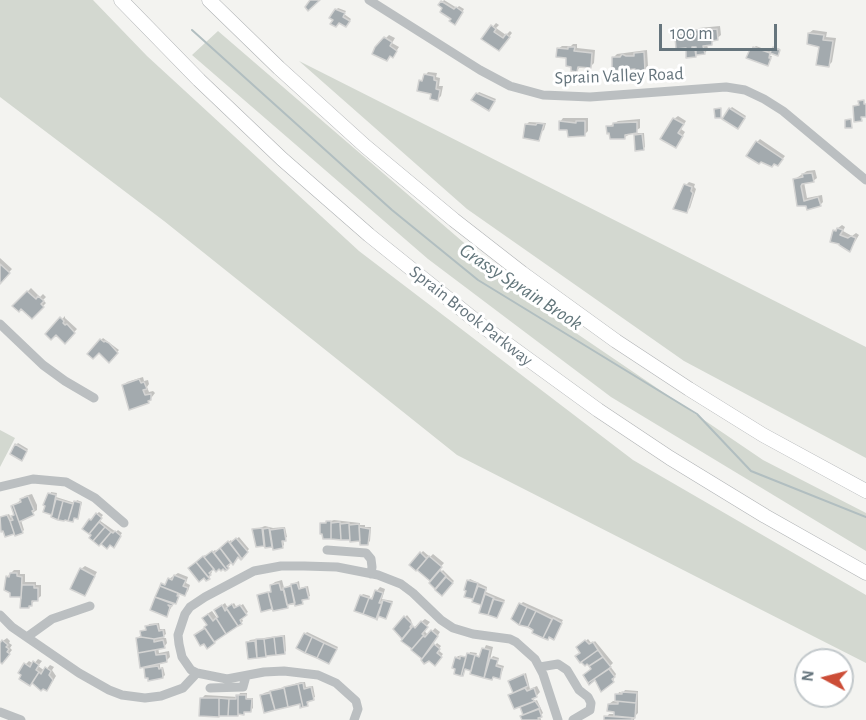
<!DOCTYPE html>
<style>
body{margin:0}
#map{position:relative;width:866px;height:720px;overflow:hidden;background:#f3f3f0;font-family:"Alegreya Sans",sans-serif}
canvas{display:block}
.north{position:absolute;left:794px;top:648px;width:60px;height:60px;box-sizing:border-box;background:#fff;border:2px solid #c2c8cb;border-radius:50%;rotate:277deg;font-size:16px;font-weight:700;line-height:24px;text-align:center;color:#66757d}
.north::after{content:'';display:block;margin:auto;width:21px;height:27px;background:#cc4d37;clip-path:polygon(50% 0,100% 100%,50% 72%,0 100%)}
.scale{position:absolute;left:659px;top:24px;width:118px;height:27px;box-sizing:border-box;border:3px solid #66757d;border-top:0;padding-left:8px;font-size:18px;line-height:21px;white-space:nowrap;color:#66757d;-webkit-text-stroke:4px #fff;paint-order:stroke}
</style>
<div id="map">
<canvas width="866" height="720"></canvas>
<div class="north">N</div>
<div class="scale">100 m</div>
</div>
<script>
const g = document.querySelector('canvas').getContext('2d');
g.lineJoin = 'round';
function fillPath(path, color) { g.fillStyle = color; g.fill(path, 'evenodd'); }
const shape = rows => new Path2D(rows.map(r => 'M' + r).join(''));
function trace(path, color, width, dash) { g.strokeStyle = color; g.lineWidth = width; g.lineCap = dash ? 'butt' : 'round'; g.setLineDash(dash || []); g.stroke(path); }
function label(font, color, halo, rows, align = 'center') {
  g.font = font + ' "Alegreya Sans",sans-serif'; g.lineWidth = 6; g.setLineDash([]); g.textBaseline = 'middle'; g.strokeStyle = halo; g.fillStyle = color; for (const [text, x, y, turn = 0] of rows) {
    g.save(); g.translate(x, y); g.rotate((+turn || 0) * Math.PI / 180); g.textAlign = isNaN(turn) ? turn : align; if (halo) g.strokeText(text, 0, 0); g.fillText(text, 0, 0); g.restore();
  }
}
const green = shape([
 [0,0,93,0,147,56,359,251,633,460,866,595,866,663,457,455,164,221,0,97],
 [218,31,542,310,763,460,866,513,866,551,611,397,428,259,192,55],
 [299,61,866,347,866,458,684,361,467,209],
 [0,430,15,438,0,467]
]);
const shadow = shape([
 [444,0,457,8,459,6,464,9,457,21,440,5],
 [338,8,346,11,344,14,351,19,348,23,339,21,336,10],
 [496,23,499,25,496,28,506,35,510,31,512,33,502,46,483,38],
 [720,26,721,35,711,43,707,44,708,49,705,53,688,56,688,46,677,38,680,34,695,34,695,31,699,28],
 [697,45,697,51,691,51,690,46],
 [813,30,827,32,826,37,836,38,832,62,828,66,821,45,809,33],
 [389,35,395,38,392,43,399,47,393,56,391,55,387,59,376,48],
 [573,44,577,44,577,48,595,50,594,63,590,67,580,67,577,70,568,57,558,49,562,46,571,46],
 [756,46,772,52,775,47,780,49,777,54,771,51,770,56,772,56,768,64,751,50],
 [647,50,648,66,645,69,614,69,613,58,617,54],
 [428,72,437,73,436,77,440,78,439,86,443,86,441,96,438,99,421,81],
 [479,92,496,99,491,107,477,94],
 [732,107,746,116,740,126,730,109],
 [678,116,686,121,681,129,685,132,676,146,674,119],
 [563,118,588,118,588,131,585,134,568,128,560,122],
 [640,119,640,128,625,137,608,127,618,121],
 [529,122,546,123,544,130,541,132,538,139,527,124],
 [637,133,644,133,645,147,643,149,635,135],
 [760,139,785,156,781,161,757,142],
 [815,170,817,178,813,181,804,182,807,198,822,195,823,202,820,205,798,205,795,179,807,171],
 [689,182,695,184,694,187,696,189,690,208,686,211,686,185],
 [842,225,845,227,843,231,852,236,856,233,859,235,850,250,834,231],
 [0,258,12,269,0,282],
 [31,288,40,297,43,294,46,297,43,300,46,303,32,317,22,307,14,306],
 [65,316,65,318,77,329,65,342,56,333,47,335],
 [103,338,119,350,109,361,99,351,89,354],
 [143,377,144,381,148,380,149,384,147,387,149,392,153,391,155,393,148,402,124,386,127,382],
 [18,443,28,449,23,457,16,445],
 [51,492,57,493,56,497,75,503,77,500,82,502,79,515,75,516,72,520,59,518,45,512],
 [32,494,37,505,37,510,21,520,24,530,22,532,2,530,0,518,9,514,11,518,15,514,15,505,25,496],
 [99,512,103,515,99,520,116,532,118,530,122,533,115,544,110,544,107,547,84,528,90,520],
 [334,520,360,523,360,525,365,525,365,527,371,527,370,541,368,543,321,524],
 [265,526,273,528,285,527,287,537,283,539,284,545,282,547,257,546,254,530],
 [239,537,249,549,241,558,239,555,236,557,237,559,235,561,232,560,228,563,230,565,226,569,214,567,210,570,212,572,209,578,190,568,205,555,206,557,215,550,217,552,231,540,232,542],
 [423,551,430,557,433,554,444,563,430,579,411,565],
 [85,566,97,572,84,595,81,569],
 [14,570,20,570,20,574,25,574,25,582,36,582,36,585,41,585,41,596,31,604,21,595,7,577],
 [443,570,454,581,442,594,431,583],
 [178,573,188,577,186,583,190,585,188,591,185,594,180,592,167,615,152,609,161,587,166,586,169,579],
 [470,579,487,587,486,592,505,600,498,614,466,596,468,581],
 [282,580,284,588,299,581,300,588,308,586,310,596,304,599,302,603,272,608,258,596,272,591,271,585,275,582],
 [380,587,385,589,382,599,393,601,386,617,379,615,376,618,361,596,363,594,370,596,368,602],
 [523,602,563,620,553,638,544,636,521,604],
 [225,603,228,608,234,603,237,608,243,604,248,612,241,617,243,621,241,623,215,639,214,642,207,628,208,625,207,614,212,611,217,618,220,616,216,610],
 [407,615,411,620,413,628,425,619,430,622,424,629,426,633,429,635,435,628,440,632,427,652,429,653,437,643,441,646,438,650,443,654,435,664,424,659,395,629],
 [159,623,160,629,165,629,166,634,161,638,166,638,167,643,164,647,158,647,159,653,169,651,170,657,166,661,160,662,160,668,163,667,165,675,163,677,145,668,149,665,141,666,137,638,142,635,142,631,147,629,149,624],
 [307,632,338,647,329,663,305,634],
 [285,635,286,651,284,653,249,657,248,642,250,640],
 [7,638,10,641,9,643,12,645,10,648,12,650,5,659,0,661,0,643],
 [588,639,592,644,595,641,613,663,610,666,616,674,613,681,596,679,601,674,592,669,578,648],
 [486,645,493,647,490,660,493,656,499,658,497,664,504,666,501,675,499,677,494,676,491,678,472,673,473,670,466,668,462,674,456,658,458,656,468,656,470,652,477,653,475,658,482,654],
 [38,659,42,661,38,666,45,671,50,665,54,667,52,670,56,676,50,686,41,689,33,681,26,664,29,661,34,664],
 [526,673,530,689,537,686,540,692,530,703,537,700,543,713,540,716,541,720,523,720,524,714,520,705,510,695,514,691,512,680],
 [301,682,305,682,306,687,313,686,315,697,309,700,308,704,304,705,303,702,265,711,262,695,264,693],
 [625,690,638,691,638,713,635,716,634,720,605,720,609,714,616,714,609,704,613,701,616,701,619,692,623,693],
 [240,693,247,693,247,698,253,698,253,708,251,710,246,710,243,713,202,698,205,695,238,697]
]);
const stream = shape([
 [192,30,392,210,478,280,697,414,751,471,866,517]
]);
const building = shape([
 [310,0,320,0,308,11,305,7,310,0],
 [441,1,454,9,456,7,463,12,455,25,449,21,451,19,440,12,442,8,438,5,441,1],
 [335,9,345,13,343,17,350,21,346,27,339,23,336,27,330,24,333,20,329,18,335,9],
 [491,25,496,29,494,32,503,38,506,34,510,37,499,51,481,39,491,25],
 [717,29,718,40,712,41,712,45,703,46,705,54,696,55,696,47,692,47,692,49,695,49,696,57,686,58,686,48,676,49,675,37,694,37,694,30,717,29],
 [808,33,824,35,823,40,833,41,829,67,816,65,819,47,807,44,808,33],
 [384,37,392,42,390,46,397,51,393,58,390,56,387,61,372,54,375,47,384,37],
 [568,47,575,47,574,51,592,53,591,68,578,67,577,72,571,71,571,67,566,66,566,58,556,57,557,48,568,49,568,47],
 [753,47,770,53,769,58,771,58,768,66,746,58,750,49,752,50,753,47],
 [773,47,780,50,778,56,770,53,773,47],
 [644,52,645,71,635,71,635,69,612,71,612,57,620,57,622,54,626,56,634,56,634,53,644,52],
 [424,74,434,76,434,80,437,81,436,89,440,90,438,101,430,99,431,94,417,91,419,80,422,81,424,74],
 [476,93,495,101,489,111,471,100,476,93],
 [864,100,864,104,866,104,866,117,861,117,862,121,854,122,853,106,859,105,858,101,864,100],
 [721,108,721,118,715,118,714,109,721,108],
 [729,108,745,118,738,129,722,119,729,108],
 [673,118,684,124,678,133,683,136,676,148,660,139,673,118],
 [851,119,852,128,845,128,845,120,851,119],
 [559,121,576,123,576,121,585,121,585,136,568,137,567,130,559,130,559,121],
 [637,122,637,133,625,135,625,139,610,139,609,133,607,134,606,126,613,126,613,123,637,122],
 [537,123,544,124,539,141,523,138,525,124,536,125,537,123],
 [642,134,644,150,635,151,634,135,642,134],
 [756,141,783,159,778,166,774,164,772,167,761,162,759,164,746,156,756,141],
 [812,173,814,182,802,184,801,186,804,201,818,197,821,206,807,210,806,206,797,206,793,179,803,177,802,174,812,173],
 [684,184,692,187,691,191,693,193,687,213,673,209,684,184],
 [837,228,843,230,840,235,848,238,851,236,856,238,850,252,839,245,839,244,830,242,833,230,836,231,837,228],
 [0,264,10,273,0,284,0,264],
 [27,291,36,299,38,296,44,301,41,304,44,307,32,319,21,309,19,312,12,306,27,291],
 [60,317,64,321,63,323,65,325,67,324,75,333,65,344,56,335,51,340,45,334,60,317],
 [100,339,104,342,105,341,109,343,118,353,109,363,99,353,93,359,87,354,100,339],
 [139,379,141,383,144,382,147,389,143,390,145,395,151,394,151,400,148,401,149,403,129,410,122,385,139,379],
 [15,444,27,451,22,461,10,454,15,444],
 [48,493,56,495,52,515,43,512,45,506,43,505,48,493],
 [28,496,34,510,32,511,34,515,19,522,13,505,21,502,20,499,28,496],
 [56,499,63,501,58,520,51,517,56,499],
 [63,501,73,504,68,521,65,520,64,521,58,520,63,501],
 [74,501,81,503,78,519,74,518,73,522,68,521,74,501],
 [13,505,23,533,15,536,10,521,13,520,11,516,14,515,11,506,13,505],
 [96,513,102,518,89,534,82,529,89,519,91,520,96,513],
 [7,515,10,521,15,536,14,534,5,537,3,531,1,532,0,517,7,515],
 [326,521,331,521,331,539,323,539,322,534,320,534,320,523,326,523,326,521],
 [99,522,105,527,93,541,89,538,91,535,89,534,99,522],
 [340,522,341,540,331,539,331,523,340,522],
 [349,523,350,540,341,540,340,524,349,523],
 [359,524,360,541,350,542,349,525,359,524],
 [105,527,111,532,99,546,93,541,105,527],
 [359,527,370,529,368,545,360,545,359,527],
 [262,528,264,546,256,547,252,529,262,528],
 [269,528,272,547,265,548,263,529,269,528],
 [284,528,286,541,282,541,283,548,273,550,270,530,284,528],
 [115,531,121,536,114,548,110,545,107,549,101,544,111,532,113,533,115,531],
 [236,538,248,552,242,559,230,543,236,538],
 [228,541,242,559,241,560,238,557,233,565,220,548,228,541],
 [220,548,231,563,227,566,229,568,227,570,214,553,220,548],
 [212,551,227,570,225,571,223,569,221,571,219,569,216,572,204,557,212,551],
 [420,552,426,558,429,556,416,571,409,565,420,552],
 [203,556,214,569,209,573,211,575,208,577,196,562,203,556],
 [429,556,442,567,430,581,417,570,429,556],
 [196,562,210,579,206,581,204,578,199,582,188,568,196,562],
 [80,568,95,576,85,596,70,589,80,568],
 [440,570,446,576,435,589,429,583,440,570],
 [10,573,17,573,17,576,22,577,21,599,20,597,10,597,10,593,4,590,6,576,9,577,10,573],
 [174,575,186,580,183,586,188,588,185,596,160,586,161,583,165,585,168,578,172,580,174,575],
 [446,577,453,583,442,596,435,590,446,577],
 [467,580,478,583,473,599,464,597,466,591,464,590,467,580],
 [279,583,281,590,284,590,288,608,273,611,268,592,271,592,270,585,279,583],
 [297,583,299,589,306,587,309,599,302,600,303,604,295,606,291,586,291,584,297,583],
 [22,585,34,585,34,588,38,588,38,601,32,601,32,606,29,606,29,608,20,608,22,585],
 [160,586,178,593,177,596,179,596,176,604,155,597,160,586],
 [291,586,295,603,287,605,283,588,291,586],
 [478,586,486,589,481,605,472,602,478,586],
 [375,590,383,593,379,603,381,603,383,600,376,619,363,614,369,598,372,599,375,590],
 [268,592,272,609,261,612,257,595,268,592],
 [485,594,494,598,488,615,479,613,485,594],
 [360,595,369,598,363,614,354,611,360,595],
 [155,597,173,604,172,606,168,605,170,607,167,617,150,610,155,597],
 [493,599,504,602,497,618,488,615,493,599],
 [383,600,392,603,386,619,378,616,377,620,383,600],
 [519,603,527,607,519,625,511,619,519,603],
 [232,604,234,608,240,605,247,615,240,620,242,624,238,626,226,608,232,604],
 [222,605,225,611,227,609,238,626,226,634,216,618,218,617,214,610,222,605],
 [527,607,536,611,528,627,519,625,527,607],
 [536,611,552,619,543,638,532,633,533,630,528,627,536,611],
 [208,614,213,621,216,618,226,634,214,642,204,627,207,625,202,618,208,614],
 [404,616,412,624,410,627,411,628,402,639,393,629,404,616],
 [553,618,562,623,554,640,549,637,548,640,543,638,553,618],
 [421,621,428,627,422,634,424,635,412,649,401,641,413,626,415,628,421,621],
 [157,624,159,631,163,630,164,637,154,639,141,637,140,631,146,630,145,626,157,624],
 [205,628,215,643,207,649,204,644,200,646,194,635,205,628],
 [431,630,438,636,422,659,411,650,423,636,425,637,431,630],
 [304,633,312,637,305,653,296,648,304,633],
 [283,636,285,654,276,655,274,637,283,636],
 [141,637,154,639,154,642,163,640,165,648,138,653,136,638,141,637],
 [274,637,276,655,266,656,264,639,274,637],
 [312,637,324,643,317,658,305,653,312,637],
 [256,639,264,639,266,657,257,658,256,639],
 [2,640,8,645,6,647,9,649,7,652,10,654,2,664,0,662,0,643,2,640],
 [585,640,589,644,593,642,598,650,580,663,575,656,580,653,576,647,585,640],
 [255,641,257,658,248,659,246,642,255,641],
 [324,643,337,649,329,664,317,658,324,643],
 [434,644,440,649,437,653,442,657,435,666,429,661,424,664,421,660,434,644],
 [482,648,490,650,484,678,470,674,475,655,479,657,482,648],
 [155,650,156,655,166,654,167,662,140,668,138,653,155,650],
 [598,650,603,657,589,666,587,664,585,666,581,662,598,650],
 [467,653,475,655,471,671,465,669,463,676,461,676,467,653],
 [460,656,466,657,461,676,454,674,455,669,452,668,455,657,460,659,460,656],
 [603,657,611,667,588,683,583,675,591,669,589,666,603,657],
 [490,658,498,660,496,666,502,668,500,679,493,677,492,680,484,678,490,658],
 [33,661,39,665,36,670,39,672,30,686,19,679,21,675,18,673,24,663,30,667,33,661],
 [158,666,159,669,162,668,163,678,148,681,148,678,145,678,144,668,158,666],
 [45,667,51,671,49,675,53,680,47,691,43,689,41,691,32,683,39,672,41,674,45,667],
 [609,669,615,677,612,679,614,682,601,692,595,680,589,685,588,683,609,669],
 [524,674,528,686,513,693,508,681,524,674],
 [303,683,304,689,311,687,314,700,307,702,308,706,303,707,298,684,303,683],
 [298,684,303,707,300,708,300,704,288,707,284,687,298,684],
 [284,688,288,707,275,710,270,691,284,688],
 [525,688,527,691,534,688,537,697,532,699,535,701,514,709,508,695,525,688],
 [622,692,637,693,636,703,615,701,615,694,622,694,622,692],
 [270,693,275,710,264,713,260,695,270,693],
 [236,695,238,695,238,716,228,716,229,699,236,699,236,695],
 [238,695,246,695,246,699,252,699,251,712,244,712,244,715,238,714,238,695],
 [200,698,219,698,219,717,199,716,200,698],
 [219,698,229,699,228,716,219,716,219,698],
 [535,701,540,708,523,715,520,707,535,701],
 [615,701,636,703,635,718,614,716,614,712,607,711,608,704,618,704,618,702,615,701],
 [539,709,542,717,538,718,539,720,522,720,520,716,539,709],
 [604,716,632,718,632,720,604,720,604,716]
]);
const minor = shape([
 [369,0,480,70,510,86,543,95,590,97,726,87,745,90,764,99,783,111,866,180],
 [0,324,43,365,65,381,94,398],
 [0,487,33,479,66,482,95,498,124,523],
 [327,550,366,553,371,559,372,567,371,574],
 [0,615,12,627,79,673,109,690,122,695,145,698,161,696,183,688,197,673],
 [27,637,52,619,90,606],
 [540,667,558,664,567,670,579,690,588,697,591,703,590,710,573,720],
 [210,688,243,687,246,676],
 [0,712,21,720],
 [354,720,358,709,356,701,336,683,318,675,284,671,264,672,227,679,197,673,191,670,182,657,179,644,178,635,185,614,190,607,205,597,254,571,281,566,304,566,337,567,378,575,401,584,413,593,441,620,453,628,473,634,510,639,516,642,535,659,543,674,558,720]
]);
const highway = shape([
 [121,0,199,80,282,159,369,235,481,325,598,410,670,458,765,516,866,573],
 [209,0,279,68,365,146,454,220,522,273,616,341,689,389,763,435,866,491]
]);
const streetNames = [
 ["Sprain Valley Road",619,76,-2],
 ["Sprain Brook Parkway",471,316,38]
];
const waterNames = [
 ["Grassy Sprain Brook",521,287,33]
];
fillPath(green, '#d3d8d0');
fillPath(shadow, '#0003');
trace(stream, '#b1bec0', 2);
fillPath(building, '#a3aaae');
trace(building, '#d4d4d3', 1.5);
trace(highway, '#afb2b4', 15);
trace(minor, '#bbbfc1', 9);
trace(highway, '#fff', 14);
label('18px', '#66757d', '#fff', streetNames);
label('italic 20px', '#62767b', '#fff', waterNames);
</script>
